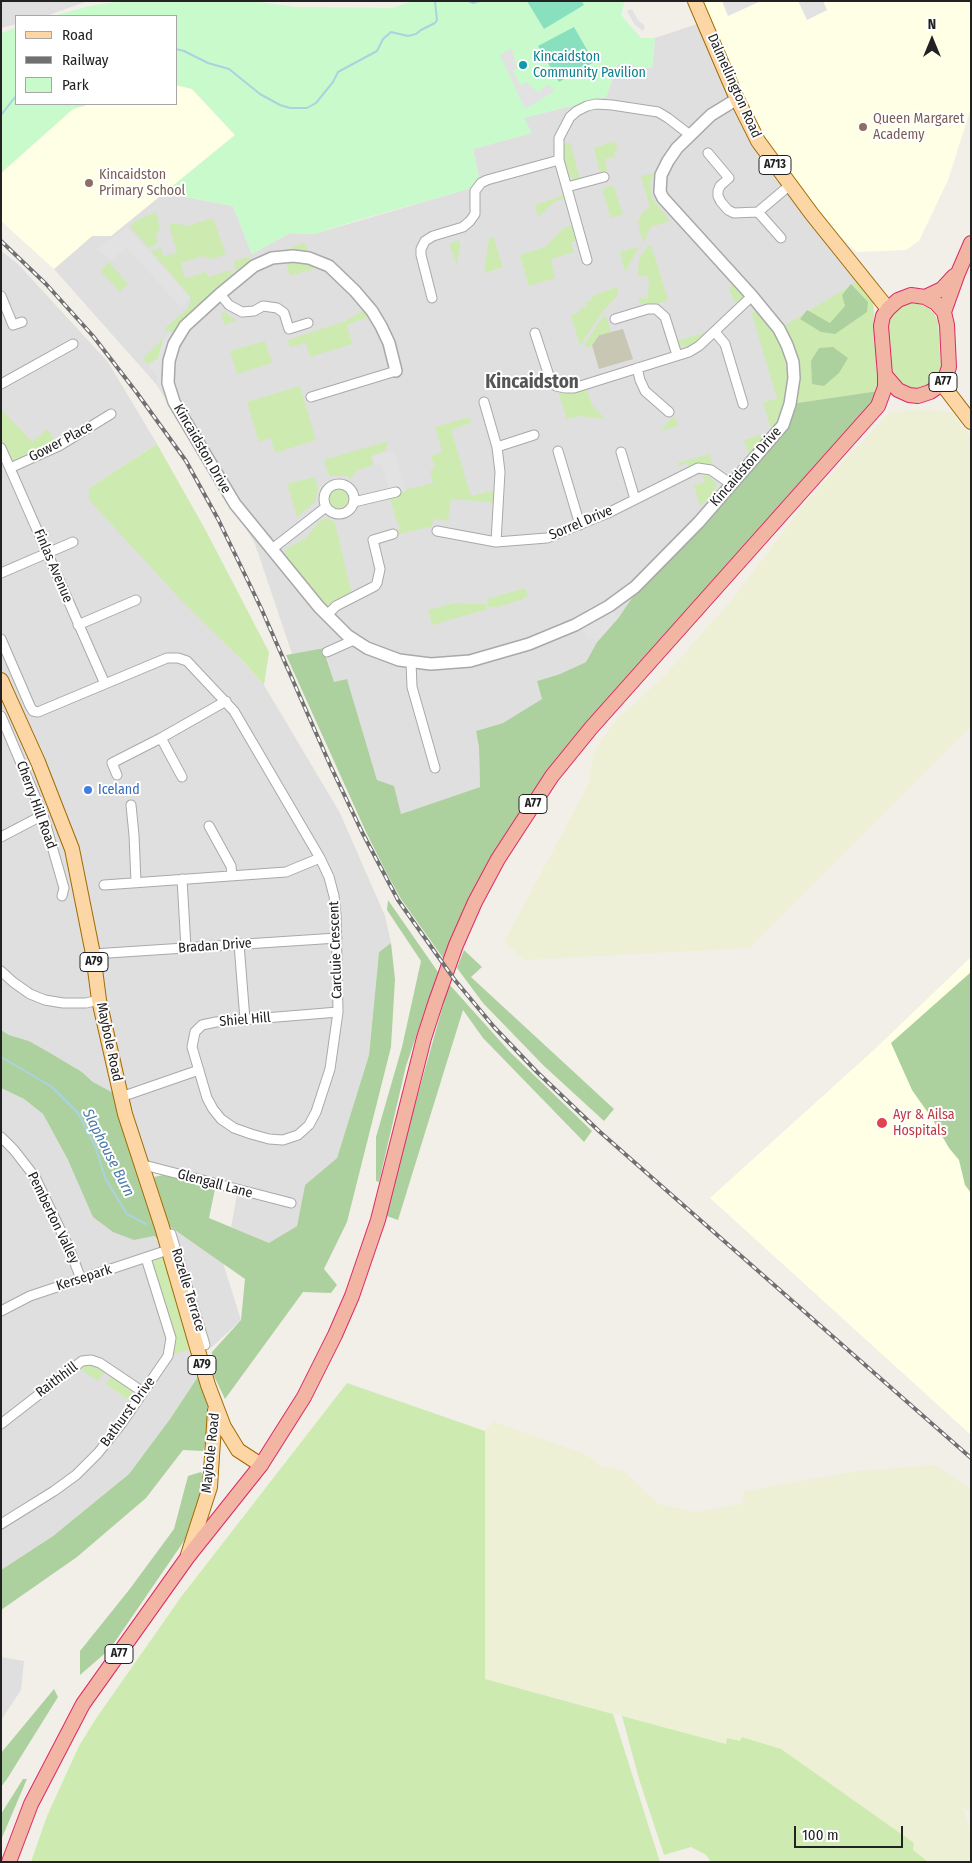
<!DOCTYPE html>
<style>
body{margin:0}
#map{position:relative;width:972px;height:1863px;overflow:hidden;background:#f2efe9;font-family:"Fira Sans Condensed",sans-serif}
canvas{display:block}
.frame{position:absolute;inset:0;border:2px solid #222;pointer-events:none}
.legend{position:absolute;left:15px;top:15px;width:162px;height:90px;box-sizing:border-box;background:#fff;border:1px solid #a7a7a7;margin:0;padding:6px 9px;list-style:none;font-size:15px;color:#222}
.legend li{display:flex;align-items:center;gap:10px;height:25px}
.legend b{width:25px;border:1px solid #a7a7a7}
.north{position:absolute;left:907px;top:15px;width:50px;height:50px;-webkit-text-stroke:4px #fff;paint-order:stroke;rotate:0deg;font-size:14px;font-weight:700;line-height:20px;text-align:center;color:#222}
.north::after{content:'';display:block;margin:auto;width:18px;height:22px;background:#222;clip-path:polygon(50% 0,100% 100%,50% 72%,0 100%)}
.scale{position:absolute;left:794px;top:1826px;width:109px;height:22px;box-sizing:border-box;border:2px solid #222;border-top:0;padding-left:6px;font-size:15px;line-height:18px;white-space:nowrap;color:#222;-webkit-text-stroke:4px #fff;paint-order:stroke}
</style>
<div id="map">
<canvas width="972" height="1863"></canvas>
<div class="frame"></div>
<ul class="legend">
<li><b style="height:6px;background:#fcd6a4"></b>Road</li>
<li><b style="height:6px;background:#707070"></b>Railway</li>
<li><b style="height:14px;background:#c8facc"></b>Park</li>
</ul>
<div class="north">N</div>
<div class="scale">100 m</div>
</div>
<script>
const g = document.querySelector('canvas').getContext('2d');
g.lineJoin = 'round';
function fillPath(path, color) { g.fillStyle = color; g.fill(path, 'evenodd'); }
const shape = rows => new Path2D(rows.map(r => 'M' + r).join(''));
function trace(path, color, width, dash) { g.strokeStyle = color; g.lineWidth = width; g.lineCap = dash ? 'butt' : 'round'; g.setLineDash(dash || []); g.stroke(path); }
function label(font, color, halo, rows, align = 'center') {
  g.font = font + ' "Fira Sans Condensed",sans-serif'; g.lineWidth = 4; g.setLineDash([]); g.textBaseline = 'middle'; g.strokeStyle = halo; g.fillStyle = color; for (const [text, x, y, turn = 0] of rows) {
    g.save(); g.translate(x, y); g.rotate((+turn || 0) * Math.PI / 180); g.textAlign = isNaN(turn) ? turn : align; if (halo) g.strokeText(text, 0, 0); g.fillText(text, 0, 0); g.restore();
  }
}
const residential = shape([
 [1,1,88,1,46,16,16,16,16,24,1,28],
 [703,22,737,99,863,278,793,362,783,425,597,642,586,662,560,674,537,681,543,699,503,723,476,731,479,748,480,787,401,814,377,780,347,679,334,683,324,648,292,654,255,544,226,494,156,384,54,269,92,236,111,236,164,193,233,206,252,254,290,233,314,234,468,189,479,177,473,149,531,133,523,118,606,97,618,64,652,68,655,38],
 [1,251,18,264,108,362,157,444,89,488,264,685,340,813,385,916,391,943,379,952,369,1055,337,1158,305,1185,297,1226,269,1244,231,1227,239,1184,140,1164,121,1097,93,1082,82,1072,52,1054,29,1041,9,1035,1,1030],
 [1,1088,24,1099,43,1114,68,1160,168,1250,203,1369,170,1419,129,1474,53,1536,1,1570],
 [170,1227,223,1263,241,1320,211,1348],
 [1,1657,24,1661,21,1690,1,1720]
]);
const education = shape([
 [703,1,971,1,971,108,948,180,919,241,906,250,857,252,831,228,771,147,743,96],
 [176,85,192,89,235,135,111,236,92,236,54,269,1,221,1,173,73,109,90,104,176,104],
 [971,957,971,1435,710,1198,876,1048]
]);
const construction = shape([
 [623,329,633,359,599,369,592,345,599,335]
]);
const farmland = shape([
 [911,410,931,410,951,412,971,438,971,726,749,948,525,960,504,942,588,785,593,754,614,722,665,675,730,602,809,498,889,413],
 [493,1421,587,1455,603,1467,624,1471,658,1504,695,1512,742,1504,744,1491,858,1471,935,1465,971,1489,971,1812,963,1808,971,1832,971,1862,928,1862,740,1741,726,1744,485,1679,485,1431]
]);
const grass = shape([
 [615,141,618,151,614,152,615,157,605,159,607,171,600,173,594,148],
 [570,142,580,179,575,180,568,175,563,157,563,145],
 [655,173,650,182,652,198,670,221,651,227,643,243,638,222,643,211,650,208,641,176],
 [613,185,623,214,611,218,602,189],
 [569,193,570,197,555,201,538,217,535,205],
 [156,212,160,228,156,235,158,243,149,248,130,227,135,221],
 [213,218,226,255,211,259,203,256,181,263,185,278,206,272,208,277,231,270,235,281,179,336,164,329,188,308,191,298,151,251,161,248,163,256,177,253,169,225,175,223,187,226],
 [577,225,581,239,571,242,574,252,551,259,555,278,529,286,520,255,545,247,565,227],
 [493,236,503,267,484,273,489,238],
 [459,240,460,245,457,265,449,244],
 [301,243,305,244,308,248,305,252,286,251],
 [648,246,651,246,653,251,668,300,657,304,641,304,638,298,648,298,649,277,638,276,639,258],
 [639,247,625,272,620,252],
 [249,256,250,262,236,274,234,261],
 [285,259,322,266,290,276],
 [109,262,128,284,120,292,100,271],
 [858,281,873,297,878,391,790,404,794,378,779,329],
 [734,283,742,293,743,298,741,304,733,300,729,287],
 [617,287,618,295,603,311,580,346,571,315,580,312,579,309,587,306,586,302,593,300,592,296],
 [906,304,919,304,928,308,934,313,938,322,941,368,939,376,936,382,922,390,905,388,890,372,887,330,891,318,895,312,900,306],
 [366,309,370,316,347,325,352,344,310,357,306,343,290,347,288,340,345,321],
 [224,311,228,315,237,320,225,325,221,315],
 [751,311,757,313,765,322,776,337,784,356,787,374,787,394,784,409,771,429,763,402,777,399],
 [606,316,611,332,599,335,593,344,588,348,586,347,585,344,603,317],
 [709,331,695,344,690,347,680,346,677,341],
 [165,337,158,358,148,365,143,358],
 [265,341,272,363,237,374,230,351],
 [585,384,592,405,605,419,580,416,567,419,556,386],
 [300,386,316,440,275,453,271,438,259,442,247,402],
 [1,409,32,442,47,429,59,446,10,468,1,448],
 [469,417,471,423,451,430,471,496,499,489,498,503,451,499,448,521,434,519,431,528,428,527,396,535,395,530,402,528,397,523,389,494,433,483,430,471,435,468,431,456,442,452,435,427],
 [673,417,675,417,678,426,661,431,661,429,664,428,664,426],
 [766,433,749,455,744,440],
 [388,441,385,451,371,457,373,465,357,470,351,479,347,476,329,476,324,460],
 [157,444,205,529,269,652,264,685,240,658,183,602,89,500,89,488],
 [709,454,713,466,707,464,696,464,689,468,687,463,679,466,677,463],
 [703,476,708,476,717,484,713,495,700,506,694,486,705,481],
 [315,477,318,489,315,502,297,517,287,484],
 '328 500a11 11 0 1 1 22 0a11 11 0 1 1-22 0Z',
 [326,518,335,522,352,595,330,606,321,603,284,555,287,548,305,539,321,520],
 [525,588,528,595,521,600,497,607,489,607,487,599],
 [455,603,486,604,488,609,432,625,428,610],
 [168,1250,197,1347,168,1356,170,1348,146,1258],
 [90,1364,106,1370,98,1381,79,1368],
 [112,1374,130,1387,133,1396,130,1401,106,1384],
 [347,1383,485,1431,485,1679,613,1714,660,1862,31,1862,47,1816,79,1746,95,1720,181,1597],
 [622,1716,726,1744,727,1738,740,1741,742,1737,781,1749,914,1843,913,1850,928,1862,711,1862,706,1855,691,1847,664,1855,639,1779]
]);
const forest = shape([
 [851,284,868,302,867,312,835,334,821,332,800,319,807,310,830,323,845,306,842,295],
 [833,347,848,358,839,373,824,386,812,384,811,361,819,348],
 [878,391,884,393,552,776,456,945,443,958,401,899,386,872,366,832,286,655,324,648,327,652,326,657,334,682,347,679,377,780,394,786,401,814,480,787,479,748,476,731,503,723,542,699,537,681,560,674,586,662,597,642,619,617,648,575,783,425,790,404],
 [388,900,438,972,406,1066,379,1182,376,1181,376,1137,402,1047,421,961,387,910],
 [391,943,395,979,391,1047,347,1222,324,1269,337,1285,331,1293,303,1292,225,1399,214,1376,212,1352,241,1320,245,1279,169,1226,154,1177,163,1175,215,1189,209,1218,269,1243,297,1226,305,1185,337,1158,369,1055,379,952],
 [464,950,482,967,471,977,614,1109,604,1121,543,1065,483,1003,457,968],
 [971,972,971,1193,965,1185,959,1160,949,1148,933,1120,912,1090,891,1043],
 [449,984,510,1052,592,1131,584,1142,483,1038,463,1010,398,1220,384,1215],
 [1,1030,9,1035,29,1041,52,1054,82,1072,93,1082,121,1097,168,1250,154,1236,134,1240,113,1232,93,1217,68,1160,43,1114,24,1099,1,1088],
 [203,1369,216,1405,203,1451,183,1450,146,1498,77,1557,1,1610,1,1570,53,1536,129,1474,170,1419],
 [201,1472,205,1478,198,1509,186,1538,110,1649,80,1675,80,1651,129,1590,174,1529,188,1476],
 [54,1689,58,1697,7,1779,1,1787,1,1753],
 [23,1779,27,1779,1,1840,1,1814]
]);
const park = shape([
 [124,1,252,1,295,7,392,8,413,1,625,1,621,15,641,38,655,38,652,68,618,64,606,97,524,118,532,133,473,149,479,178,469,189,358,220,314,234,290,233,252,254,233,206,164,193,235,135,192,89,176,85,176,16,54,16,89,6],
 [16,28,16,104,90,104,73,109,1,173,1,33]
]);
const pitch = shape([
 [527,1,582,1,584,5,544,29],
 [574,27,594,62,559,82,538,46]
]);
const parking = shape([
 [722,1,761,1,728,16],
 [798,1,823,1,827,10,807,20],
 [632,9,638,20,645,26,643,31,634,24,627,11],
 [512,48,517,69,513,71,520,85,526,82,539,93,547,84,555,91,525,109,500,55],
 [127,227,191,298,181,308,127,248,111,260,96,249],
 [169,332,179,336,168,371,171,393,163,392,157,386,157,377,148,365,158,358,163,340],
 [394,450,406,491,390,495,381,464,375,465,372,456],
 [609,606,619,617,597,642,592,638,587,640,579,623]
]);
const stream = shape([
 [468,1,473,3,480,1],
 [176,49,184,51,208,63,229,69,260,94,280,105,290,108,307,108,316,103,333,82,338,72,377,51,383,39,391,32,408,36,416,34,421,30,435,23,437,20,435,1],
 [1,115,16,96],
 [1,1057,52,1087,78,1113,96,1148,105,1178,127,1214,146,1224]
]);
const minor = shape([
 [708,153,729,178,720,186,718,191,718,196,721,202,728,210,734,213,758,212],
 [567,187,604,177],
 [781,238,758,212,790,185],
 [587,260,559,160,559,138,570,117,577,111,587,106,596,104,612,105,658,112,668,118,690,135],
 [220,294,229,305,242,312,254,311,263,306,277,308,284,313,289,329,308,323],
 [1,296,13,325,22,322],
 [432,298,421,255,421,249,425,241,433,236,463,227,470,221,475,214,475,191,481,183,487,180,559,160],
 [615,319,648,309,656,309,665,317,677,355],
 [715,332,725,344,743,404],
 [535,333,550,379,556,386,565,388,574,388,689,352,699,346,752,296],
 [637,368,640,380,645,391,669,412],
 [1,384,73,344],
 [311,397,396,371],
 [484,402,497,447,500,472,496,542],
 [497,447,534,435],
 [1,448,105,684],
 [558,451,580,525],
 [621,452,635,499],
 [10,468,59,446,111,414],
 '324 499a15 15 0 1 1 30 0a15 15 0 1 1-30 0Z',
 [354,502,396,492],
 [437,531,496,542,547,538,608,513,698,468,711,470,731,484],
 [272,549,326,507],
 [1,573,73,542],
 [327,615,336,606,375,586,377,583,380,569,373,540,393,534],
 [78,625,136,600],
 [1,639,30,706,33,711,38,712,167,658,178,658,187,661,234,711,320,858,329,877,334,896,336,914,338,1012,330,1069,316,1112,309,1125,298,1135,283,1140,269,1139,251,1134,234,1128,221,1119,213,1109,207,1098,192,1047,195,1032,202,1025,216,1022,338,1012],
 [327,652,354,640],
 [411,662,412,687,435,768],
 [1,716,43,815,64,888,62,896],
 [161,738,182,777],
 [117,775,112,763,161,738,226,701],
 [131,805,134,835,136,882],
 [209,826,231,866,232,875],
 [1,837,43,815],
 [182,879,186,948],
 [104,885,286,872,320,858],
 [239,944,245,1020],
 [93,954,337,938],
 [1,971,13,982,30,994,45,1000,63,1003,86,1003,99,1000],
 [121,1097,199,1070],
 [1,1137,14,1150,35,1177,69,1248,81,1279],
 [140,1164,291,1203],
 [164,1236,171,1234,203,1338,205,1345,197,1347],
 [1,1311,30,1296,168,1250],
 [1,1424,82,1361,91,1360,100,1363,143,1392],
 [1,1524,54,1491,76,1475,98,1453,122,1423,168,1356,171,1338,146,1258]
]);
const tertiary = shape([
 [396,371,389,343,381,326,372,311,355,291,329,266,309,258,293,256,272,258,254,266,220,294,185,326,174,344,169,361,168,383,174,402,235,504,319,607,347,635,367,648,399,660,431,664,470,661,529,644,575,625,609,606,635,587,699,522,783,425,790,404,794,378,793,362,787,345,779,329,752,296,663,198,660,192,661,175,668,161,677,148,711,115,737,99]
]);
const primary = shape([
 [695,1,737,99,758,141,811,213,888,309],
 [942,384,971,422],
 [1,680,38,762,72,849,93,954,99,1000,125,1114,162,1227,208,1385,224,1427,238,1450,261,1465],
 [188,1555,210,1487,215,1410]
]);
const trunk = shape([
 [911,295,925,297,936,303,944,312,947,325,949,367,946,376,942,384,930,392,918,396,909,395,898,390,885,375,881,326,883,316,888,309,898,300,911,295],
 [925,297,942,289,954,276],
 [944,312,958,273,971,243],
 [9,1862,31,1804,83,1704,187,1558,261,1465,304,1397,335,1335,352,1296,378,1220,424,1038,436,1001,456,945,475,902,498,859,552,776,591,728,878,406,885,387,885,375]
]);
const rail = shape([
 [1,241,46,284,93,336,137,393,186,461,218,519,261,608,331,767,362,832,398,900,454,979,494,1027,537,1072,600,1132,971,1458]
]);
const markers = [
 [523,65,5,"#0f9aa8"],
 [863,127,5,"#8d6e63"],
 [89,183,5,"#8d6e63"],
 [88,790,5,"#3f7fe0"],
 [882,1123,6,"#e0444e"]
];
const shields = [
 [775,165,32],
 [943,382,28],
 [533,804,28],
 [94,962,28],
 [202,1365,28],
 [119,1654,28]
];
const shieldNames = [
 ["A713",775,165],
 ["A77",943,382],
 ["A77",533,804],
 ["A79",94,962],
 ["A79",202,1365],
 ["A77",119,1654]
];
const cultureNames = [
 ["Kincaidston",533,57],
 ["Community Pavilion",533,73]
];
const streetNames = [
 ["Dalmellington Road",734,86,66],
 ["Gower Place",61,442,-28],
 ["Kincaidston Drive",202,449,60],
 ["Kincaidston Drive",746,467,-49],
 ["Sorrel Drive",581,523,-23],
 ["Finlas Avenue",53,566,67],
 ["Cherry Hill Road",36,805,70],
 ["Bradan Drive",215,946,-4],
 ["Carcluie Crescent",336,950,-92],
 ["Shiel Hill",245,1020,-5],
 ["Maybole Road",109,1042,78],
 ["Glengall Lane",215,1184,15],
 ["Pemberton Valley",53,1218,64],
 ["Kersepark",84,1278,-18],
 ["Rozelle Terrace",188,1290,73],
 ["Raithhill",57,1380,-37],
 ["Bathurst Drive",128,1412,-54],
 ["Maybole Road",211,1453,-84]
];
const educationNames = [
 ["Queen Margaret",873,119],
 ["Academy",873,135],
 ["Kincaidston",99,175],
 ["Primary School",99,191]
];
const shopNames = [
 ["Iceland",98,790]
];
const healthNames = [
 ["Ayr & Ailsa",893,1115],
 ["Hospitals",893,1131]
];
const waterNames = [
 ["Slaphouse Burn",108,1153,63]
];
const districtNames = [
 ["Kincaidston",532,383]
];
fillPath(residential, '#e0dfdf');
fillPath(education, '#ffffe5');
fillPath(construction, '#c7c7b4');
fillPath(farmland, '#eef0d5');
fillPath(grass, '#cdebb0');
fillPath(forest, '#add19e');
fillPath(park, '#c8facc');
fillPath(pitch, '#88e0be');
fillPath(parking, '#e2e2e2');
trace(stream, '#aad3df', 2);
trace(minor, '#a9a9a9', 11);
trace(tertiary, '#a9a9a9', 14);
trace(primary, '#a06b00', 16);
trace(trunk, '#dc2a67', 16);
trace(minor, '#fff', 9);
trace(tertiary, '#fff', 11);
trace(primary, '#fcd6a4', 14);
trace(trunk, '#f2b4a3', 14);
trace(rail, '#707070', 4);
trace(rail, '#fff', 2, [5.5]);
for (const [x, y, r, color] of markers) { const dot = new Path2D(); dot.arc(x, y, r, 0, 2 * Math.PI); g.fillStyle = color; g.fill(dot); trace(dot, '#fff', 2); }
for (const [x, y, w] of shields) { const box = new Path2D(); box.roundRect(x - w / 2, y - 9.5, w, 19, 4); g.fillStyle = '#fff'; g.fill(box); trace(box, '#222', 1); }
label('bold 12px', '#222', null, shieldNames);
label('14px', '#0d838f', '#fff', cultureNames, 'left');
label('14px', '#222', '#fff', streetNames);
label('14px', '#785e54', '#fff', educationNames, 'left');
label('14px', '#366cbe', '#fff', shopNames, 'left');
label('14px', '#be3a42', '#fff', healthNames, 'left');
label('italic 15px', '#4a7aab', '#fff', waterNames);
label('bold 19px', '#555', '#fff', districtNames);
</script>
